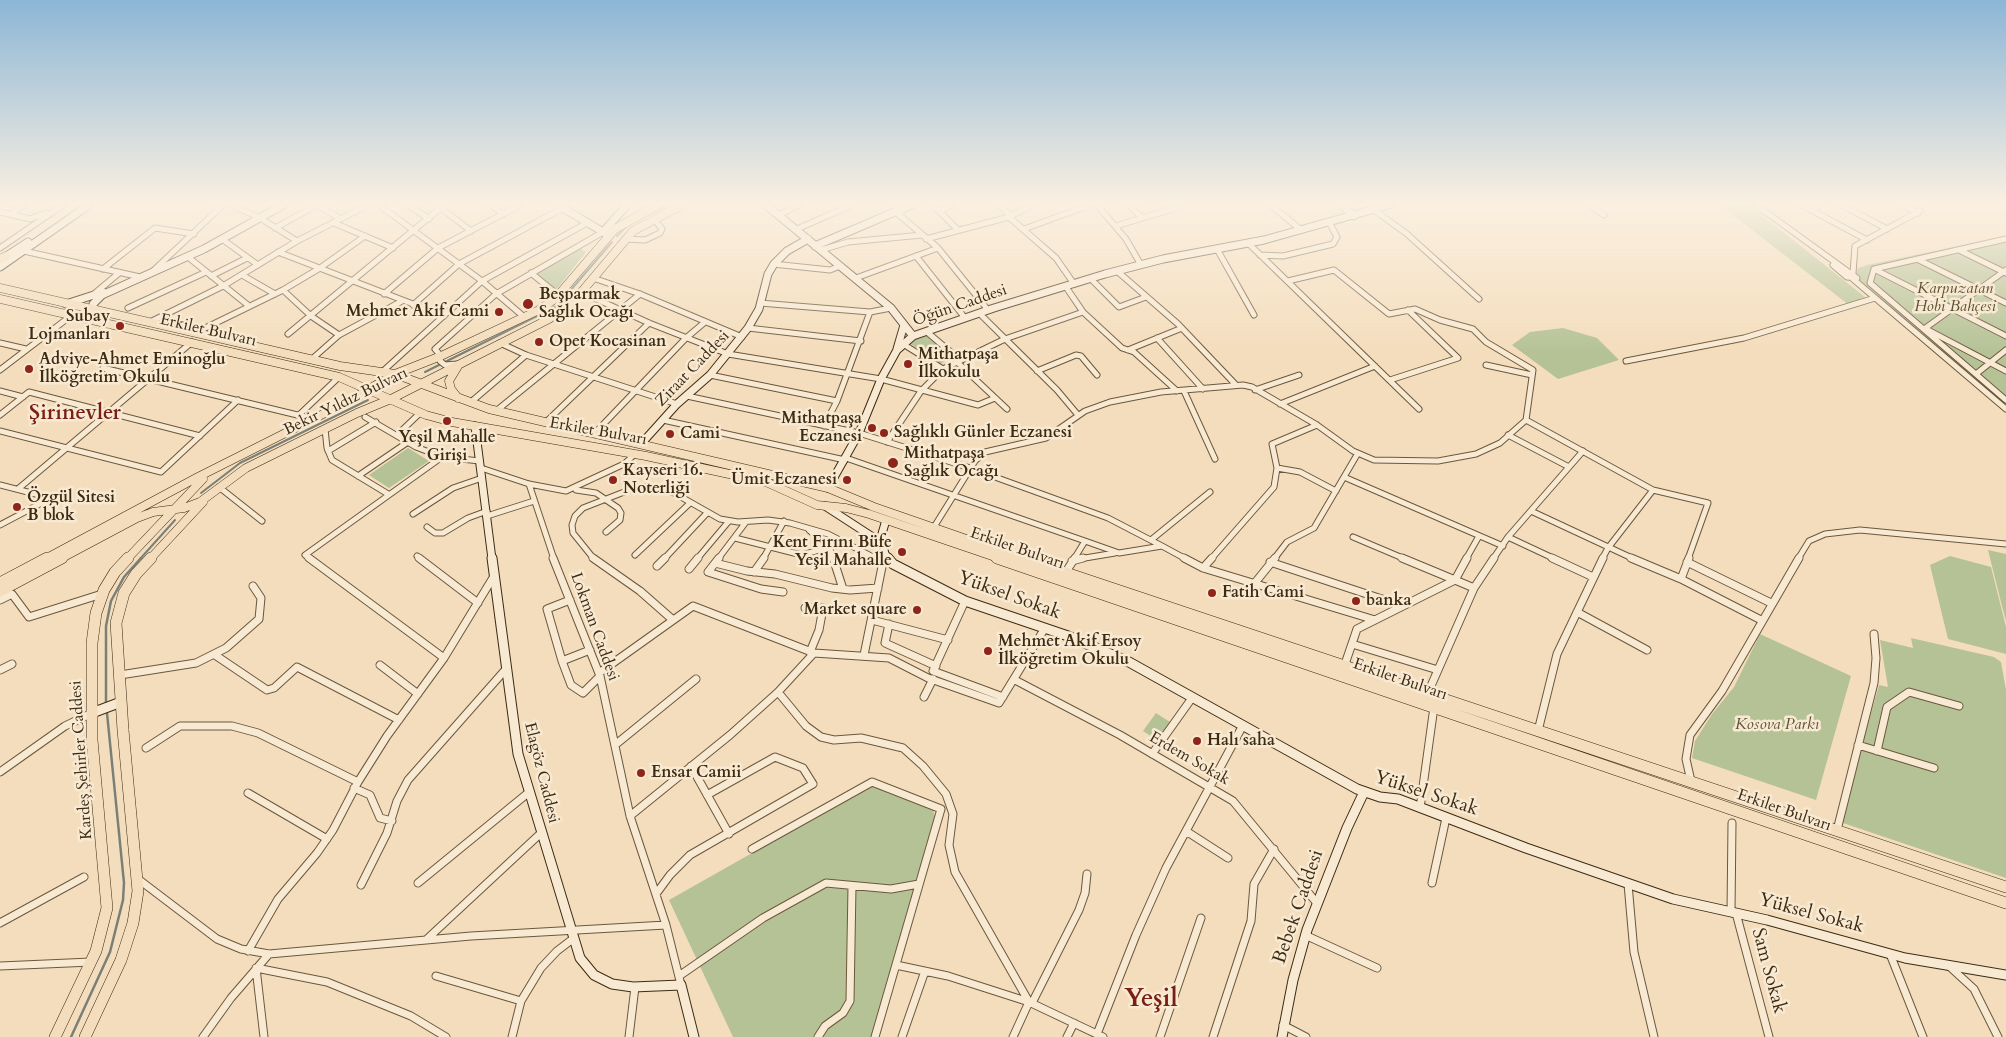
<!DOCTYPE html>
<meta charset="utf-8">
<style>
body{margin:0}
canvas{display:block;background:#f4ddbc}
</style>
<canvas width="2006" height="1037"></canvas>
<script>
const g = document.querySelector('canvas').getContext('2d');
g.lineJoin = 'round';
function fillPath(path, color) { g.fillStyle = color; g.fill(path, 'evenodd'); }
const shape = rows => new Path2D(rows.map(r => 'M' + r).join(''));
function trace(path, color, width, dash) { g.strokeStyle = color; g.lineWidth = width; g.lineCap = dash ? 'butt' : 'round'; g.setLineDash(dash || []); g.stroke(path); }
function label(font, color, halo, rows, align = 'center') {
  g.font = font + ' Cardo,serif'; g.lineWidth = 5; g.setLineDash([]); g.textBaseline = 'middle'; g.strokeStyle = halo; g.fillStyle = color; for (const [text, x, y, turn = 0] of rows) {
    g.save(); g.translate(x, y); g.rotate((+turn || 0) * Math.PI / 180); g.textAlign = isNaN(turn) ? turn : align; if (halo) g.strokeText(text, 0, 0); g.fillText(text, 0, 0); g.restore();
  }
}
const green = shape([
 [1720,205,1749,205,1865,297,1849,305],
 [2006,236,2006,408,1857,280,1856,273,1858,268,1867,265],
 [578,247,586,252,556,290,531,274],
 [1563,328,1597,338,1619,360,1558,379,1512,345,1530,332],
 [925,334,953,357,940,364,908,342],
 [408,448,429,461,389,488,369,475],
 [1988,550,2006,554,2006,621,2002,606],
 [1950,556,1991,567,2006,627,2006,654,1948,639,1930,565],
 [1760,634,1851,676,1816,800,1692,758,1695,741,1712,714,1734,687],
 [1911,638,1994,657,2001,662,2006,690,2006,878,1840,822,1879,685,1888,687,1880,640,1913,648],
 [1156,713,1170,722,1157,740,1143,731],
 [869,787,875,787,932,808,935,816,918,880,871,1037,733,1037,669,900]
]);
const streamFar1 = shape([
 [648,215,668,205],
 [617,236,626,227],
 [445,362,557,306,612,242],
 [425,372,441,364],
 [201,493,240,463,368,400],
 [140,559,175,520]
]);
const stream = shape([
 [106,703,106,626,111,601,124,577,141,558],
 [71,1037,110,952,123,900,124,883,107,713]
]);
const streetFar1 = shape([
 [232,205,260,218,297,241],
 [317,205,341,219],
 [379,205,482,281,523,316],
 [408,205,429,219],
 [437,205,471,231],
 [491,205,503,214],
 [893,205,902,211],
 [933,205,957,229],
 [999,205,1011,216],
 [1097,205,1126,239,1141,265],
 [1129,205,1142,218],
 [1271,205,1301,230],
 [1590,205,1604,215],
 [1756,205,1850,273],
 [1802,205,1867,240],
 [1842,205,1887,229],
 [1903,205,1918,213],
 [1374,210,1407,234,1479,299],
 [1811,210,1820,205],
 [940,211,952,205],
 [0,212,30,219,46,213],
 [897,213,938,248,988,310],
 [11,214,24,205],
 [779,215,799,205],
 [1009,217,1032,205],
 [334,223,393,248],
 [1116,226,1179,207],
 [275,228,317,205],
 [797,229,852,205],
 [1024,229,1090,205],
 [222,239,258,265],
 [625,239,645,240,660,233,662,229,654,219],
 [926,239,1009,217,1056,258,1074,284],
 [1248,243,1419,409],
 [0,248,63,205],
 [1217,249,1254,315],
 [821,250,848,242,922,235],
 [1959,250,2006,273],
 [24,251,140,277],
 [278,252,444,316],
 [1260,255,1283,256,1333,244,1337,237,1329,222],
 [916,256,965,318],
 [188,257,249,306],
 [1917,259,2006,303],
 [773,264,830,270,840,266],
 [1833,265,1847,277,1857,278,1850,273,1845,275],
 [103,269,155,228,194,234],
 [1874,269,1870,283,2006,400],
 [1874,269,2006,336],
 [1874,269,2006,239],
 [154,270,223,205],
 [1117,271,1178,324,1236,385],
 [531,273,558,295],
 [1853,273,1855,246,1920,211],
 [242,275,275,294],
 [211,276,247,258],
 [593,278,640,294,742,337],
 [856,278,938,248],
 [1091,279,1119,307,1146,297],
 [1853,279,2006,409],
 [1288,281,1334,270,1389,314,1415,309,1440,320,1473,329,1486,342,1533,370,1526,420],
 [1066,287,1083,312,1122,348,1134,352,1177,391],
 [283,290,311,316,339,335],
 [581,292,649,323,728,354,881,379,978,405,995,398],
 [94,294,119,273],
 [384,294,438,248,520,205],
 [760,303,870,312,891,308],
 [413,305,459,264,563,208],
 [128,308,206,272],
 [979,313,1057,390,1078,415],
 [150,322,223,286,297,241,368,205],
 [748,328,861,341],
 [1924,329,2006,270],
 [1928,330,2006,371],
 [927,332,960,360],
 [195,333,283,290,320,268,365,236],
 [288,334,444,205],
 [1157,338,1203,389],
 [0,343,26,349],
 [500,343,526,355,677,404],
 [903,344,943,369],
 [1128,350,1182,328],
 [312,359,339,335,402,301],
 [1626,361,1744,338,1875,298],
 [957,362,1007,409],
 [457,364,445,365,440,361,441,356,435,349,496,294,603,232],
 [1486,365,1532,375],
 [103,368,314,419],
 [0,370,72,315],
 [1037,371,1076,355,1081,356,1097,375],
 [382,372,482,281,587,223],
 [1976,374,2006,350],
 [710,375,837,401],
 [1390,380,1458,358,1408,310],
 [1255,390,1299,375],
 [0,391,23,397],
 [1184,391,1215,459],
 [687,396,859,433,970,468,1108,518,1162,546],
 [471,402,526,355],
 [1280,404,1375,366],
 [496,411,640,294],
 [0,415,29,392,200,436],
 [299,415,339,377],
 [365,417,416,447,442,457,480,461],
 [663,420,845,460],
 [546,422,649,323],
 [824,426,837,401,870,312],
 [325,429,327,448,332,460,388,494],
 [0,431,161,472,238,400],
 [594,434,686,338,705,322],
 [397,435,420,413],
 [1508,435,1569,467],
 [887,442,921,391,943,369,1005,339,1083,312],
 [328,451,376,422],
 [846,458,1085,541],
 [481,468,529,484,566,491,624,464,635,454],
 [1277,468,1300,472,1336,491],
 [358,476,408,442],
 [1344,477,1503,546],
 [529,484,554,559],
 [0,485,51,498],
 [219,487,262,521],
 [18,489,192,342],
 [576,490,596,493,618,508,621,513,620,520,606,532],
 [1531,511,1634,559],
 [413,514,453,488,482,478],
 [487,516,534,501],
 [0,525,51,498],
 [427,527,435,533,443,533,468,518,487,511],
 [934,527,975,461,985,452,1046,438,1085,411,1110,402,1161,392,1243,385,1252,387,1317,425,1353,451,1374,460,1438,461,1476,454,1500,443,1526,420,1653,490,1708,503,1688,559],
 [809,530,829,547,834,559],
 [1353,537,1405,559],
 [1508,537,1555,559],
 [735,538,802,555,829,547],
 [1151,540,1210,492],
 [635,555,690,503],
 [417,556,421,559],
 [310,559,305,555,442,457],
 [594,559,573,533,572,525,575,516,583,508,637,487,658,487,674,493,720,519,738,522,768,520,790,523,828,534,877,559],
 [664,559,707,513],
 [697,559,729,521],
 [718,559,746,522],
 [763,559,784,521],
 [1074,559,1085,541,1119,553,1162,546,1186,559],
 [1079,559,1115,553],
 [1211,559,1274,487,1277,468,1272,444,1317,425],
 [1274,559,1287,542,1314,528,1358,453],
 [1466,559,1479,536],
 [1493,559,1508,537,1583,451],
 [1602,559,1608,548,1653,490],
 [1798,559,1809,541,1825,534,1860,530,2006,544]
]);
const street = shape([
 [309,558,444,658],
 [419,558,478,603],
 [553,558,600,676,630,816,666,925,681,985],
 [593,558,640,591,673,620],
 [719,558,708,572,761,589,783,592],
 [833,558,843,589],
 [875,558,883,562,887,558],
 [1184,558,1203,568,1375,620],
 [1402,558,1455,580,1467,558],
 [1552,558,1593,577],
 [1631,558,1681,579,1761,620],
 [1072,561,1083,558],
 [1270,562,1403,606],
 [1687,562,1771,603],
 [715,563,747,571,775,574,832,588,850,590,878,588],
 [657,566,665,558],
 [1203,568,1212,558],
 [689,569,698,558],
 [754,572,764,558],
 [1065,573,1075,558],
 [1681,579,1689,558],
 [1254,584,1275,558],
 [0,600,12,594,29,617,102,594],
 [570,600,547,609,562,661,590,650],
 [965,601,933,671,1003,697],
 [805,608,823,608,819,630,810,652],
 [1577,612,1647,650],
 [872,620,948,640],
 [889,624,885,643,936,666],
 [1352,644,1438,670],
 [215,655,267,690,274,688,297,667,399,720],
 [864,655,883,562],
 [562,661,571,685,583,693,600,676],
 [380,665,418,694],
 [1344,667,1357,629,1455,580,1474,588],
 [0,670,12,664],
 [599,673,693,606,814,653,889,658,928,678,999,703,1045,628],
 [120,675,196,663,226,648,259,619,261,598,253,586],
 [1015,680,1120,735,1233,801,1316,902],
 [778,692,806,726,821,737,834,740,861,738,903,748,923,766,946,794,953,814,949,845,955,872,1029,1002,1013,1037],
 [1427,695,1474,588,1494,558],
 [924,697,933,679],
 [1538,731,1557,654,1603,558],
 [615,745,696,679],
 [1858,745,1934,768],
 [146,748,180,726,232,726,258,733,358,782],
 [1877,751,1887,707,1909,692,1959,706],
 [1152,754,1192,698],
 [691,766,729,834],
 [0,772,65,726,92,713],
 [1691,781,1686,759,1690,735,1722,691,1799,558],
 [354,788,370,795,380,818,392,821],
 [248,793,327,839],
 [1420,808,1434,707],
 [630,816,730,735,778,692,814,653],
 [1837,830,1874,683,1876,658,1874,634],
 [1186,831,1228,858],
 [752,849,872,782,941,809,875,1037],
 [138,879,217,939,241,949,269,954,471,936,666,925],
 [418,883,528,793],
 [1432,883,1446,818],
 [1628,884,1634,952,1654,1037],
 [361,885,387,833,397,801,408,780,506,669],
 [656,894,670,875,690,855,813,784,803,768,775,757,707,795],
 [1731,912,1732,823],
 [1736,913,1769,1037],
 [0,923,84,877],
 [1305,935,1377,968],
 [427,939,541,833],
 [248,951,278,899,317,853,333,830,358,782,387,736,444,658,494,576],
 [1890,954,1923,1037],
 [896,965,948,976,1029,1002,1103,1037],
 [0,966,91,962],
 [1949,966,1974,989,1998,1037],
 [436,976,521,1001,512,1037],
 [679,976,763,918,826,883,891,889,919,884],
 [521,1001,541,968,557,951,574,938],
 [1032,1003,1079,910,1085,893,1087,874],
 [1283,1025,1306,1037],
 [1097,1034,1136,935,1166,868,1242,727],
 [203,1037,231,998,269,954],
 [264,1037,256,968,327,982,411,1016,446,1037],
 [629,1037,635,987],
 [818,1037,825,1026,843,1013,850,1001,852,886],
 [902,1037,925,971],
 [1067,1037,1074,1023],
 [1160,1037,1201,918],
 [1213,1037,1251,921,1254,884,1274,849]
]);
const secondaryFar1 = shape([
 [558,205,608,235],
 [766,205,891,308,913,336],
 [1342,205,1354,216],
 [603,232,627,205],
 [815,246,911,205],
 [2,259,28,242],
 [0,267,89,205],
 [66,304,103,292],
 [94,311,93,304,102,295,204,249,283,205],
 [897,349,904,325],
 [475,426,492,559],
 [641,444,677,404,710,375,748,328,759,309,768,274,774,264,787,251,808,239],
 [828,488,859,433,881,379,897,350,913,336,994,308,1105,274,1163,259,1264,240,1389,205],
 [825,506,882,543],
 [886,520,881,537,885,554,889,559]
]);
const secondary = shape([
 [492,558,518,754,580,958,594,975,612,984,633,987,681,985,694,1037],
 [888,558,893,564,965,601,1068,636,1129,662,1357,789,1380,797,1398,799,1526,848,1673,899,1767,920,1905,958,2006,975],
 [92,713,121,702],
 [1282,1037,1293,980,1307,930,1347,828,1364,792]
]);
const primaryFar1 = shape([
 [0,259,6,256],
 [0,288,340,366,395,374,489,409,828,488,874,507,1024,559],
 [0,299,339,377,426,415,452,422,646,456,766,482,817,505,846,508,869,514,1001,559],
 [458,366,449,381,451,389,458,398],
 [45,559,198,477,347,402,395,374,441,356,539,310,555,299,615,229,658,205],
 [60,559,137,518,153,512,184,508,200,502,246,468,357,413,391,399,549,319,573,302,633,231,682,205],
 [127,559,203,479],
 [150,559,203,502]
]);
const primary = shape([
 [997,558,2006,903],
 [1021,558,2006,887],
 [0,583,47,558],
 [0,591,62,558],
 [55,1037,96,951,107,908,92,740,92,643,96,613,104,590,115,572,128,558],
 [85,1037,121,960,133,923,138,891,123,730,116,623,124,593,136,574,151,558]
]);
const markers = [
 [528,304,6,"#8f2418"],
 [499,312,5,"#8f2418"],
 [120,326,5,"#8f2418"],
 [539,342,5,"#8f2418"],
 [908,364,5,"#8f2418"],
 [29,369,5,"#8f2418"],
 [447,421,5,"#8f2418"],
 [872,428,5,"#8f2418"],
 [884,433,5,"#8f2418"],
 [670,434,5,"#8f2418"],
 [893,463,6,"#8f2418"],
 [613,480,5,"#8f2418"],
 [847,480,5,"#8f2418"],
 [17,507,5,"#8f2418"],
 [902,552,5,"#8f2418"],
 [1212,593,5,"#8f2418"],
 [1356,601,5,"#8f2418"],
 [917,610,5,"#8f2418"],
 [988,651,5,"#8f2418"],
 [1197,741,5,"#8f2418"],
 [641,773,5,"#8f2418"]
];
const parkNames = [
 ["Karpuzatan",1955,289],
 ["Hobi Bahçesi",1955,307],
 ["Kosova Parkı",1777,725]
];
const poiNames = [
 ["Beşparmak",539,295],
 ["Sağlık Ocağı",539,313],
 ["Mehmet Akif Cami",489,312,"right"],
 ["Subay",110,317,"right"],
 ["Lojmanları",110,335,"right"],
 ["Opet Kocasinan",549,342],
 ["Mithatpaşa",918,355],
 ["İlkokulu",918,373],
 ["Adviye-Ahmet Eminoğlu",39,360],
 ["İlköğretim Okulu",39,378],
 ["Mithatpaşa",862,419,"right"],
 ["Eczanesi",862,437,"right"],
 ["Sağlıklı Günler Eczanesi",894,433],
 ["Cami",680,434],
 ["Yeşil Mahalle",447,438,"center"],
 ["Girişi",447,456,"center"],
 ["Mithatpaşa",904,454],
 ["Sağlık Ocağı",904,472],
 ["Kayseri 16.",623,471],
 ["Noterliği",623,489],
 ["Ümit Eczanesi",837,480,"right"],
 ["Özgül Sitesi",27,498],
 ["B blok",27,516],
 ["Kent Fırını Büfe",892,543,"right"],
 ["Yeşil Mahalle",892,561,"right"],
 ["Fatih Cami",1222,593],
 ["banka",1366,601],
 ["Market square",907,610,"right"],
 ["Mehmet Akif Ersoy",998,642],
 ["İlköğretim Okulu",998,660],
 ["Halı saha",1207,741],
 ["Ensar Camii",651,773]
];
const streetNames = [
 ["Öğün Caddesi",960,306,-19],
 ["Erkilet Bulvarı",208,331,13],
 ["Ziraat Caddesi",693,369,-46],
 ["Bekir Yıldız Bulvarı",346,402,-26],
 ["Erkilet Bulvarı",598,432,10],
 ["Erkilet Bulvarı",1017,549,19],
 ["Lokman Caddesi",594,627,70],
 ["Erkilet Bulvarı",1400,680,19],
 ["Erdem Sokak",1189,759,30],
 ["Kardeş Şehirler Caddesi",82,760,-94],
 ["Elagöz Caddesi",541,773,76],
 ["Erkilet Bulvarı",1784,811,19]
];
const nearStreetnames = [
 ["Yüksel Sokak",1009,596,20],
 ["Yüksel Sokak",1426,794,18],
 ["Bebek Caddesi",1299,907,-71],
 ["Yüksel Sokak",1811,914,15],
 ["Sam Sokak",1768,971,75]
];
const districtNames = [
 ["Şirinevler",75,414]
];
const nearDistrictnames = [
 ["Yeşil",1151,1000]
];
fillPath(green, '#b5c296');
trace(streamFar1, '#7a8078', 2);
trace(stream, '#7a8078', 2.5);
trace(streetFar1, '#6b583c', 7);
trace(street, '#6b583c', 9);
trace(secondaryFar1, '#3d2b12', 9);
trace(secondary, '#3d2b12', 11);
trace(primaryFar1, '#3d2b12', 9);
trace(primary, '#3d2b12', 12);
trace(streetFar1, '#f8e9d3', 5);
trace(street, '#f8e9d3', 7);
trace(secondaryFar1, '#f8e9d3', 7);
trace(secondary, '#f8e9d3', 9);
trace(primaryFar1, '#f4ddbc', 8);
trace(primary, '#f4ddbc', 11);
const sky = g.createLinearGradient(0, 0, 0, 351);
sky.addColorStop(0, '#8cb6d6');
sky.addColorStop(0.58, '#faf0e1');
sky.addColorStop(1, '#faf0e100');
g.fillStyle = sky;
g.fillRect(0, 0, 2006, 351);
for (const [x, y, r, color] of markers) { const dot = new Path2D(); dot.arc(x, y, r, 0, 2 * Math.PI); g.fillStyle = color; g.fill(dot); trace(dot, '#f8e9d3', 2); }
label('italic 16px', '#5b5133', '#f8e9d3', parkNames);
label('bold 16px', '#3d2b12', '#f8e9d3', poiNames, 'left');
label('16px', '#3d2b12', '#f8e9d3', streetNames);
label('19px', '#3d2b12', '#f8e9d3', nearStreetnames);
label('bold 21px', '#7a1f14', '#f8e9d3', districtNames);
label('bold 25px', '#7a1f14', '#f8e9d3', nearDistrictnames);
</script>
